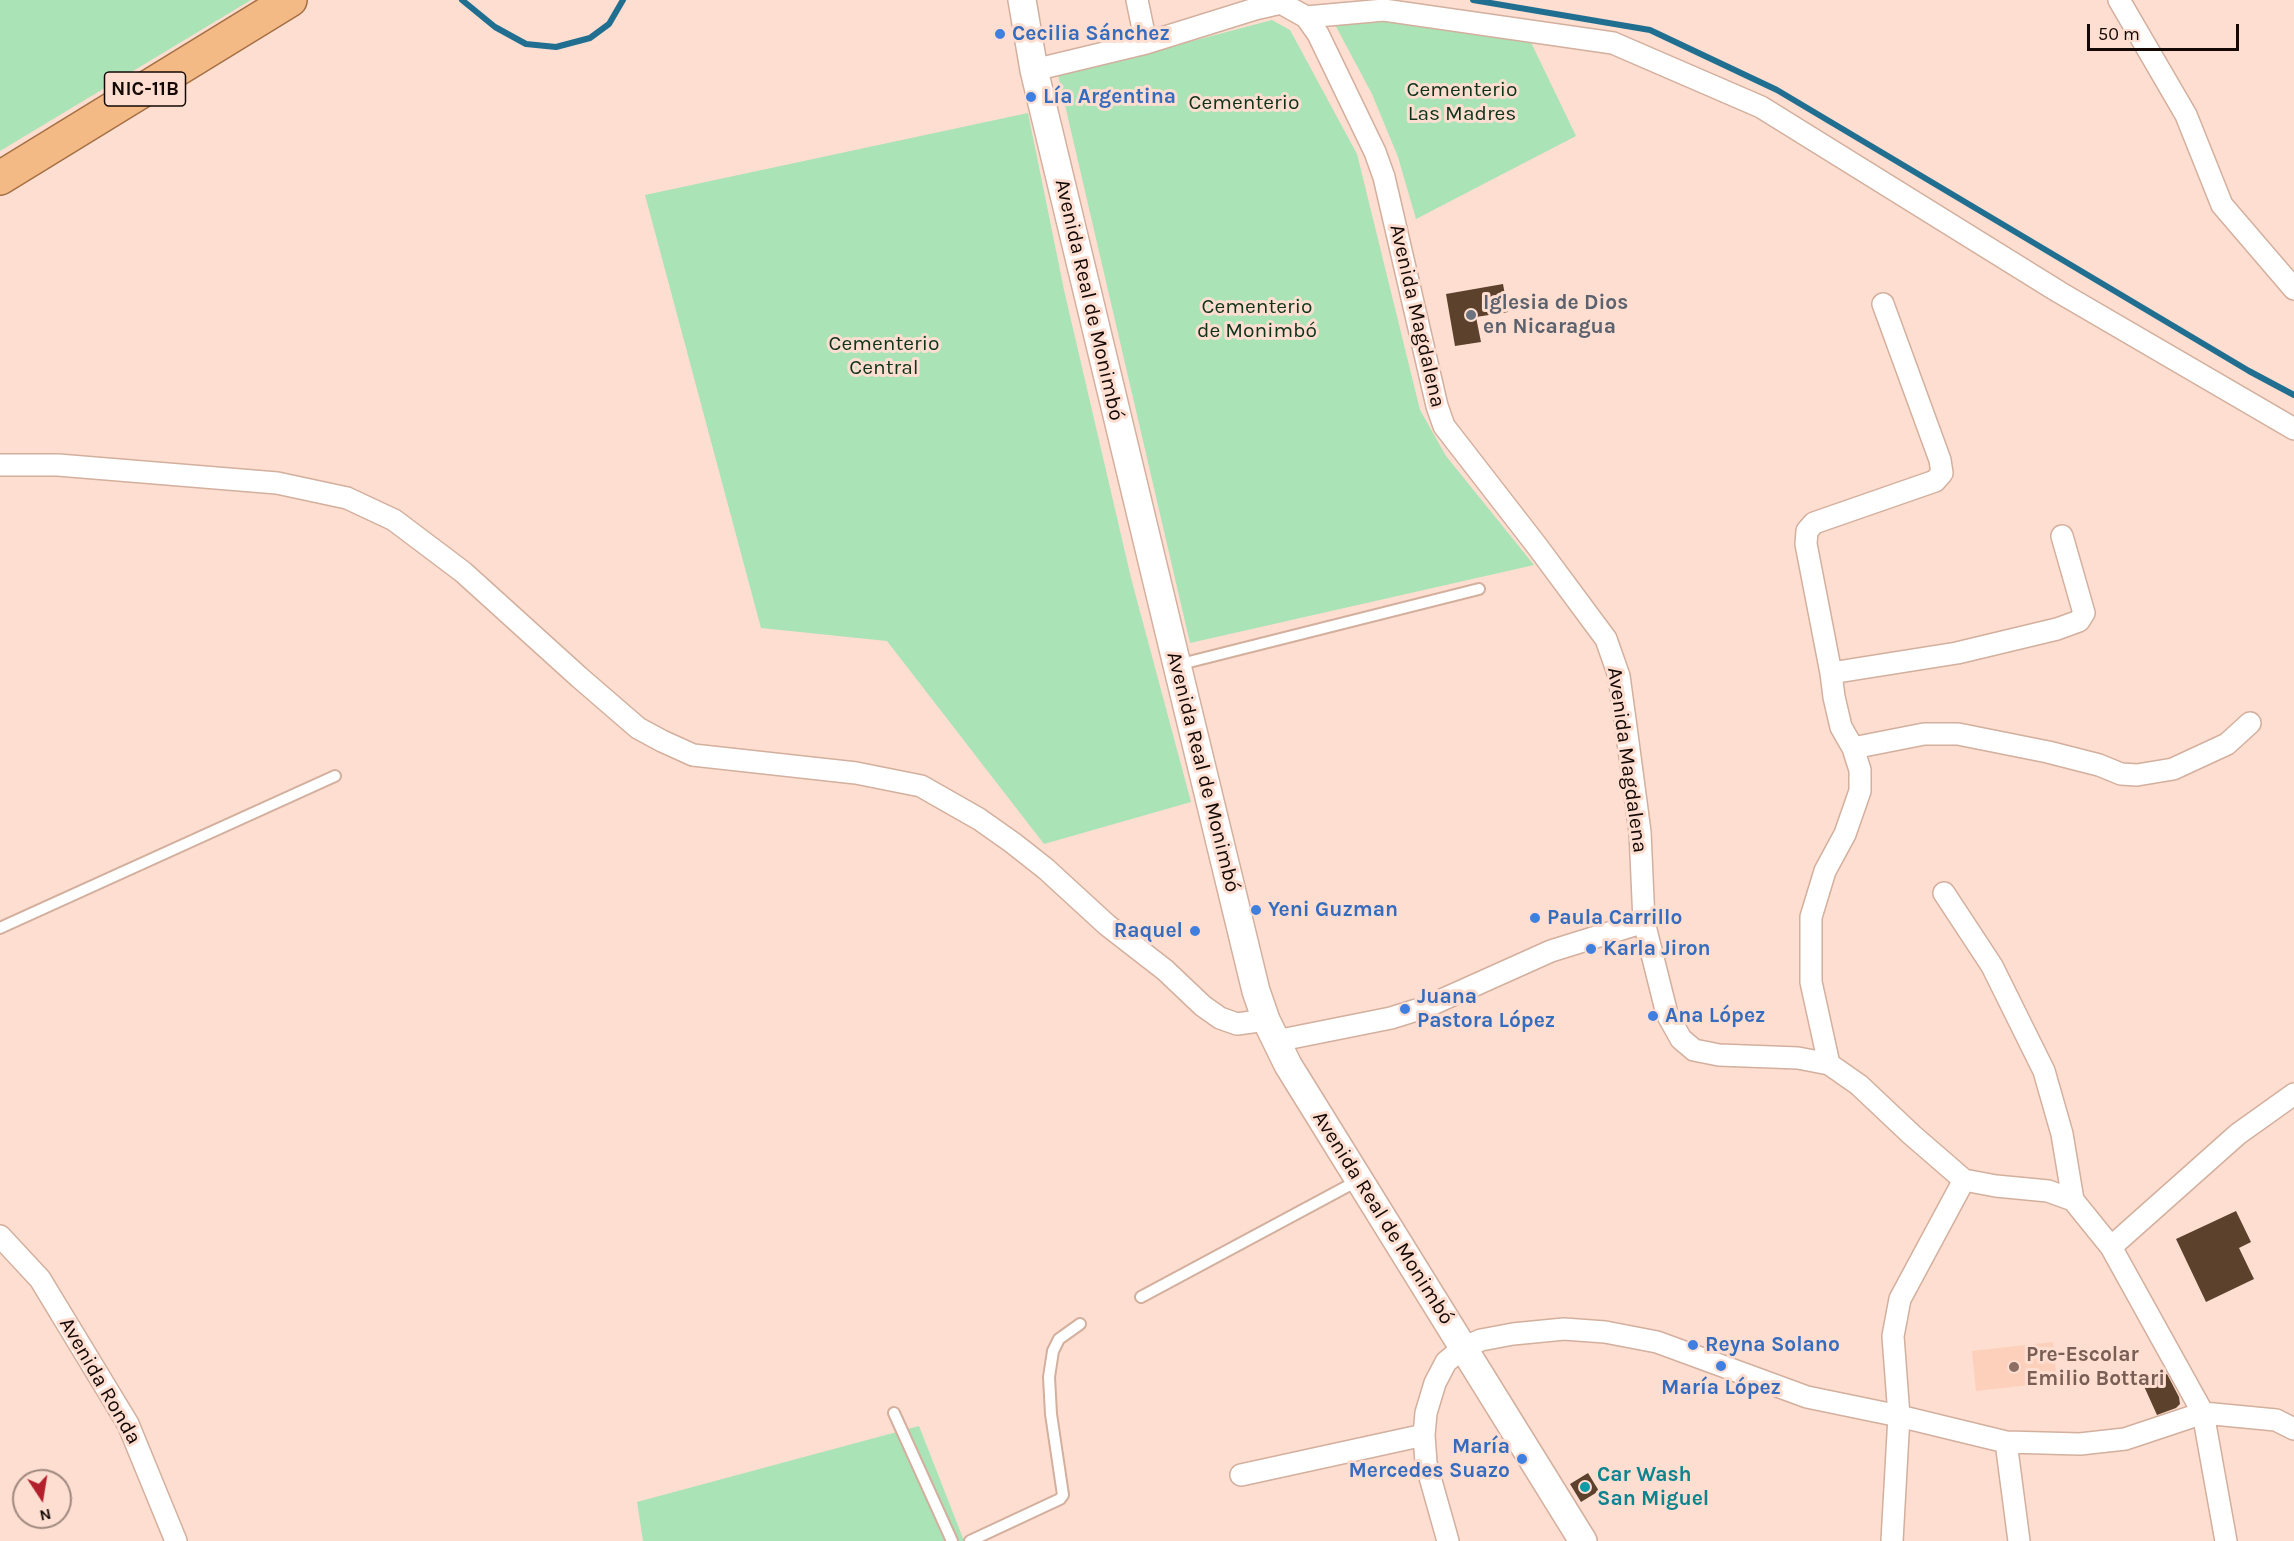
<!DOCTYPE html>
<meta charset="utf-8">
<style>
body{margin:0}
#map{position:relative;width:2294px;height:1541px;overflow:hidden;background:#fdded0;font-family:Karla,sans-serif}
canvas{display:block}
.north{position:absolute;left:12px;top:1469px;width:60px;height:60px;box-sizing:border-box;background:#fdded0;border:2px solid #a0897f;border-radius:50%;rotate:168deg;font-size:16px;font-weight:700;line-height:24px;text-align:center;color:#150905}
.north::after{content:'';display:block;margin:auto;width:21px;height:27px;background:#b2212b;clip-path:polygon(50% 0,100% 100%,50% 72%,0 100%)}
.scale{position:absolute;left:2087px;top:24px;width:152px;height:27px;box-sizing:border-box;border:3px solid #150905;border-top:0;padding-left:8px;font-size:18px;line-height:21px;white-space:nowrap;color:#150905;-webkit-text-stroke:4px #fdded0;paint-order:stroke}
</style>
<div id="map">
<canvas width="2294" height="1541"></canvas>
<div class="north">N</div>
<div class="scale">50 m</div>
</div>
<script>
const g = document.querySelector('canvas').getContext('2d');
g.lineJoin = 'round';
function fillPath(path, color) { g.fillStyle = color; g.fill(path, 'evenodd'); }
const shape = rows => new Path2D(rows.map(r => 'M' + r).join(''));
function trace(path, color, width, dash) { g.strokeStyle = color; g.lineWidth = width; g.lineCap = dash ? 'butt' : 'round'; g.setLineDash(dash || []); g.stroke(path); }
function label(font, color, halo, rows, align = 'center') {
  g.font = font + ' Karla,sans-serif'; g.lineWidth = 6; g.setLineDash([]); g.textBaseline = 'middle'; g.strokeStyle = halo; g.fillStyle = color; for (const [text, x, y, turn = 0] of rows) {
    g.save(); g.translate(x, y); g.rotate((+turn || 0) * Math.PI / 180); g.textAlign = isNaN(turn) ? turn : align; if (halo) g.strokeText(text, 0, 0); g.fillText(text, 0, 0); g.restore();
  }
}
const built = shape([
 [2053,1342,2057,1382,1976,1391,1972,1351]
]);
const green = shape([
 [0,0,251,0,0,151],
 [1353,11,1524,28,1576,136,1416,219,1398,157,1372,94,1332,19],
 [1272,20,1290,30,1357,154,1420,410,1446,456,1534,565,1190,643,1058,75,1067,74],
 [1028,113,1064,290,1131,578,1191,802,1044,844,887,641,761,628,645,195],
 [919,1426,964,1541,643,1541,637,1502]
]);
const stream = shape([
 [462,0,495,27,526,44,556,47,590,38,609,24,623,0],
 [1473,0,1650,30,1777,90,2249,371,2294,395]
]);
const building = shape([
 [1503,284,1508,312,1476,317,1481,342,1455,346,1446,294],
 [2236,1211,2251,1242,2239,1248,2254,1279,2206,1302,2176,1239],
 [2167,1374,2179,1397,2180,1404,2176,1408,2157,1415,2143,1384],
 [1588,1473,1599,1491,1581,1502,1570,1484]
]);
const service = shape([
 [1177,665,1479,589],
 [0,928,335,776],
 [1141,1297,1359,1180],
 [894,1413,952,1541],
 [970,1541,1060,1499,1063,1495,1051,1414,1049,1377,1053,1351,1059,1339,1080,1324]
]);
const minor = shape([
 [1137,0,1146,43],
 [2119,0,2186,115,2222,205,2294,289],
 [1306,17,1384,10,1613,43,1761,107,2059,292,2294,429],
 [1034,70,1146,43,1255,9,1281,3,1306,17,1318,34,1375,152,1384,177,1437,406,1444,426,1537,546,1606,639,1619,676,1626,727,1640,832,1644,922,1667,1014,1681,1039,1694,1050,1719,1055,1798,1058,1829,1064,1859,1085,1912,1135,1964,1180,1996,1186,2048,1191,2073,1200,2111,1247,2203,1413,2226,1541],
 [0,465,58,465,277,483,347,498,394,520,463,572,579,677,638,728,662,741,693,755,856,773,921,786,979,819,1013,843,1046,869,1107,925,1165,970,1203,1006,1220,1018,1237,1024,1266,1020],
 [1831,673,1957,653,2057,629,2079,621,2084,613,2062,536],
 [1853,748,1924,734,1958,734,2048,752,2099,765,2121,774,2137,775,2173,769,2227,744,2250,723],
 [1944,893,1992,966,2044,1071,2062,1134,2073,1200],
 [1276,1041,1391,1018,1426,1007,1551,951,1644,922],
 [1829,1064,1811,982,1811,917,1825,871,1845,834,1860,791,1860,770,1853,748,1841,727,1834,697,1831,673,1806,544,1807,531,1814,523,1935,481,1942,473,1940,460,1883,304],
 [0,1236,40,1279,128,1424,176,1541],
 [2111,1247,2238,1134,2294,1094],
 [2006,1442,2019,1541],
 [1241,1475,1424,1435],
 [1448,1541,1426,1463,1424,1435,1426,1413,1435,1383,1446,1362,1464,1347,1481,1340,1513,1334,1564,1329,1605,1332,1657,1342,1807,1397,1899,1416,2006,1442,2080,1444,2125,1439,2203,1413,2276,1420,2294,1429],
 [1892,1541,1899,1416,1893,1336,1900,1299,1964,1180]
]);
const tertiary = shape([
 [1022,0,1034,70,1177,665,1256,991,1266,1020,1288,1065,1583,1541]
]);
const trunk = shape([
 [0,178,290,0]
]);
const markers = [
 [1000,34,6,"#3f7fe0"],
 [1031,97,6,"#3f7fe0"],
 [1471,315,6,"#6b7280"],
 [1256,910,6,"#3f7fe0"],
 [1535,918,6,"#3f7fe0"],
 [1195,931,6,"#3f7fe0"],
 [1591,949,6,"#3f7fe0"],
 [1405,1009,6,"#3f7fe0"],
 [1653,1016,6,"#3f7fe0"],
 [1693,1345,6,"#3f7fe0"],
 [1721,1366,6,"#3f7fe0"],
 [2014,1367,6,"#8d6e63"],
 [1522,1459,6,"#3f7fe0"],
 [1585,1487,6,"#0f9aa8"]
];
const shields = [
 [145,89,81]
];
const shieldNames = [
 ["NIC-11B",145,89]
];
const shopNames = [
 ["Cecilia Sánchez",1012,34],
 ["Lía Argentina",1043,97],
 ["Yeni Guzman",1268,910],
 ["Paula Carrillo",1547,918],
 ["Raquel",1183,931,"right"],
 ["Karla Jiron",1603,949],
 ["Juana",1417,997],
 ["Pastora López",1417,1021],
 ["Ana López",1665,1016],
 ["Reyna Solano",1705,1345],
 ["María López",1721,1388,"center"],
 ["María",1510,1447,"right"],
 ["Mercedes Suazo",1510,1471,"right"]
];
const parkNames = [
 ["Cementerio",1462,90],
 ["Las Madres",1462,114],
 ["Cementerio",1244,103],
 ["Cementerio",1257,307],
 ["de Monimbó",1257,331],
 ["Cementerio",884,344],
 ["Central",884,368]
];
const streetNames = [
 ["Avenida Real de Monimbó",1089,300,77],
 ["Avenida Magdalena",1417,316,77],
 ["Avenida Magdalena",1627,760,82],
 ["Avenida Real de Monimbó",1203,772,76],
 ["Avenida Real de Monimbó",1383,1218,58],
 ["Avenida Ronda",100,1381,60]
];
const worshipNames = [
 ["Iglesia de Dios",1483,303],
 ["en Nicaragua",1483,327]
];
const educationNames = [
 ["Pre-Escolar",2026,1355],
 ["Emilio Bottari",2026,1379]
];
const cultureNames = [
 ["Car Wash",1597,1475],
 ["San Miguel",1597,1499]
];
fillPath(built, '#fdd0bb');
fillPath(green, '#a9e3b6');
trace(stream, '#216f90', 6);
fillPath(building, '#5c412d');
trace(service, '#d3af9e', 14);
trace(minor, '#d3af9e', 24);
trace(tertiary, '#d3af9e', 30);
trace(trunk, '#a57045', 36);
trace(service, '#fff', 10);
trace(minor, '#fff', 21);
trace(tertiary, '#fff', 27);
trace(trunk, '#f4ba86', 33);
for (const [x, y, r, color] of markers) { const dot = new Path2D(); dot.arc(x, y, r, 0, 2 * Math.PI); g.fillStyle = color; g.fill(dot); trace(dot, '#fdded0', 2); }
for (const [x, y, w] of shields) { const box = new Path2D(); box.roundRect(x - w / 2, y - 17, w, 34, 4.5); g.fillStyle = '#fdded0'; g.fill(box); trace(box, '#150905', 1.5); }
label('bold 20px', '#150905', null, shieldNames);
label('bold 21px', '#366cbe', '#fdded0', shopNames, 'left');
label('21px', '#0e321a', '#fdded0', parkNames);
label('21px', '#150905', '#fdded0', streetNames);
label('bold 21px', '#5b616d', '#fdded0', worshipNames, 'left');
label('bold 21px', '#785e54', '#fdded0', educationNames, 'left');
label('bold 21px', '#0d838f', '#fdded0', cultureNames, 'left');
</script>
